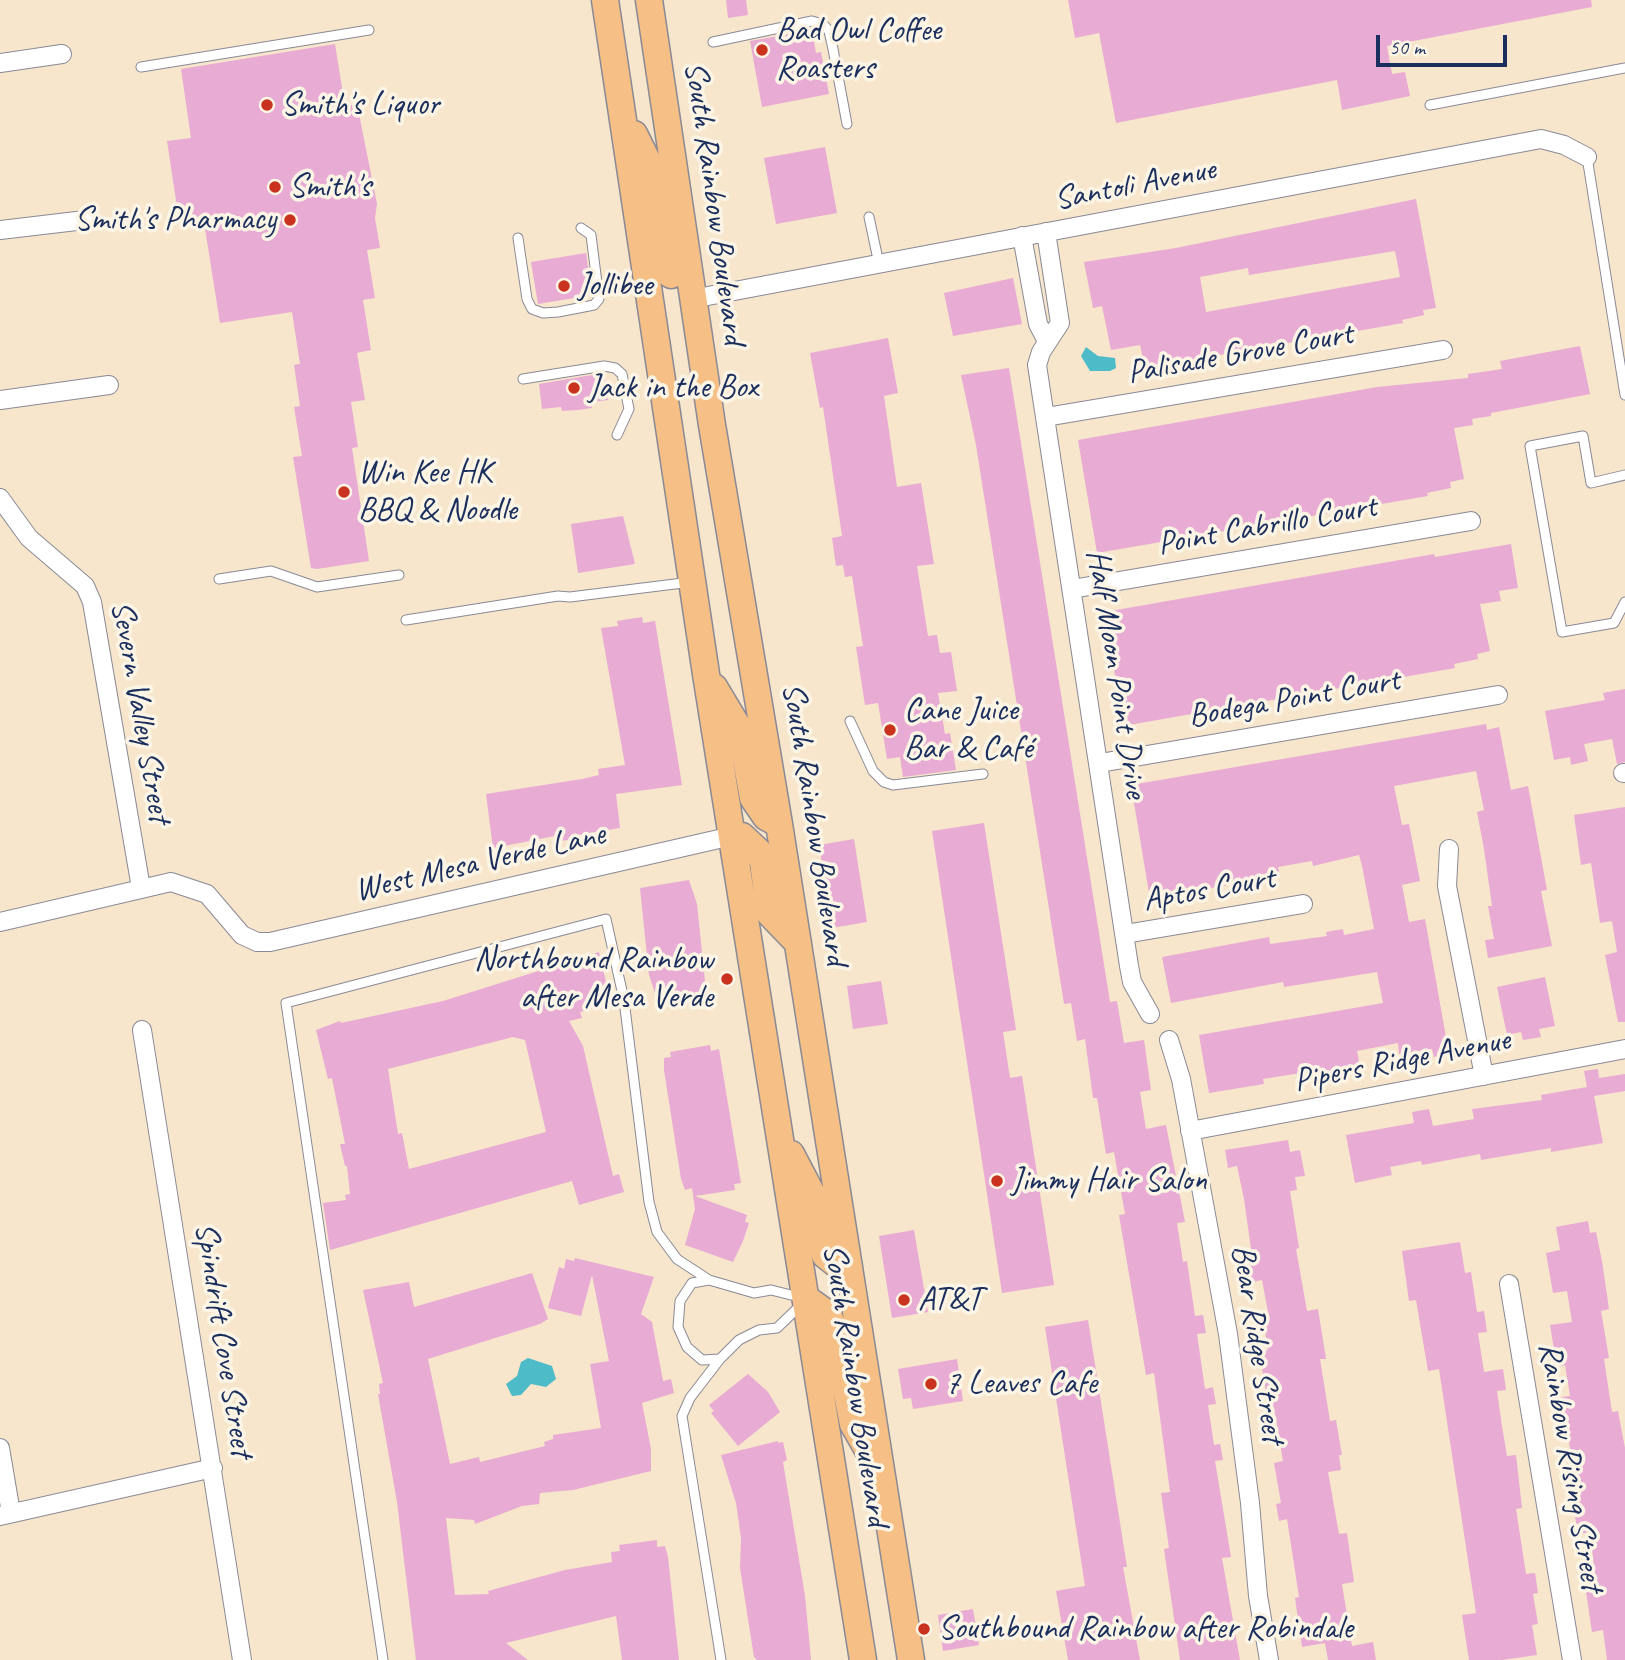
<!DOCTYPE html>
<meta charset="utf-8">
<style>
body{margin:0}
#map{position:relative;width:1625px;height:1660px;overflow:hidden;background:#f7e5cc;font-family:Caveat,sans-serif}
canvas{display:block}
.scale{position:absolute;left:1376px;top:35px;width:131px;height:32px;box-sizing:border-box;border:4px solid #1b2f5e;border-top:0;padding-left:9px;font-size:21px;line-height:24px;white-space:nowrap;color:#1b2f5e;-webkit-text-stroke:5px #fcf5e5;paint-order:stroke}
</style>
<div id="map">
<canvas width="1625" height="1660"></canvas>
<div class="scale">50 m</div>
</div>
<script>
const g = document.querySelector('canvas').getContext('2d');
g.lineJoin = 'round';
function fillPath(path, color) { g.fillStyle = color; g.fill(path, 'evenodd'); }
const shape = rows => new Path2D(rows.map(r => 'M' + r).join(''));
function trace(path, color, width, dash) { g.strokeStyle = color; g.lineWidth = width; g.lineCap = dash ? 'butt' : 'round'; g.setLineDash(dash || []); g.stroke(path); }
function label(font, color, halo, rows, align = 'center') {
  g.font = font + ' Caveat,sans-serif'; g.lineWidth = 7; g.setLineDash([]); g.textBaseline = 'middle'; g.strokeStyle = halo; g.fillStyle = color; for (const [text, x, y, turn = 0] of rows) {
    g.save(); g.translate(x, y); g.rotate((+turn || 0) * Math.PI / 180); g.textAlign = isNaN(turn) ? turn : align; if (halo) g.strokeText(text, 0, 0); g.fillText(text, 0, 0); g.restore();
  }
}
const water = shape([
 [1086,347,1098,356,1115,358,1116,368,1110,371,1090,371,1081,356],
 [528,1358,552,1366,556,1379,546,1387,531,1384,521,1395,512,1396,506,1384,517,1376,521,1362]
]);
const building = shape([
 [726,0,746,0,748,15,728,18],
 [1068,0,1591,0,1592,7,1387,46,1392,74,1405,72,1410,96,1342,110,1337,80,1116,123,1099,33,1075,38],
 [812,30,816,53,821,52,829,94,762,107,750,41],
 [335,44,345,106,357,104,377,204,375,218,380,248,367,250,375,298,363,300,371,350,357,353,365,400,351,402,358,447,352,448,369,561,317,569,311,568,293,457,302,456,294,407,300,406,294,365,300,364,292,312,220,323,203,216,179,220,167,141,191,138,181,69],
 [825,147,837,213,776,224,764,158],
 [1416,199,1436,308,1423,310,1424,315,1402,320,1403,323,1145,368,1140,345,1111,350,1102,306,1093,308,1084,262,1176,248],
 [1395,251,1400,277,1206,312,1200,277,1248,268,1249,275],
 [586,253,592,295,538,304,531,262],
 [1013,278,1022,324,953,336,944,293],
 [888,338,898,393,884,396,897,487,921,483,934,564,917,566,928,636,937,635,940,653,951,652,957,691,938,693,945,734,950,733,956,770,903,777,900,757,887,759,878,703,865,705,856,647,863,646,852,576,845,577,843,565,836,566,832,538,842,536,823,407,820,408,810,353],
 [1580,346,1590,394,1491,413,1491,416,1472,419,1473,425,1454,428,1464,479,1450,482,1451,488,1427,493,1428,496,1097,553,1078,440,1377,387,1468,378,1468,374,1502,369,1500,361],
 [1009,368,1110,1002,1117,1001,1124,1043,1144,1040,1151,1090,1140,1092,1146,1129,1166,1125,1185,1222,1177,1223,1183,1262,1187,1261,1195,1316,1203,1315,1206,1333,1197,1334,1205,1389,1213,1387,1216,1404,1208,1405,1214,1445,1220,1444,1223,1460,1215,1461,1231,1557,1222,1558,1240,1660,1180,1660,1164,1549,1169,1548,1161,1493,1170,1492,1154,1373,1146,1375,1119,1215,1125,1214,1114,1152,1106,1154,1097,1098,1093,1098,1085,1039,1077,1041,1071,1003,1064,1004,976,445,961,375],
 [604,373,608,400,591,402,592,408,578,410,562,411,561,407,542,409,539,384],
 [623,516,635,564,578,573,571,524],
 [1511,544,1518,588,1499,591,1501,601,1480,604,1490,651,1477,654,1478,659,1454,664,1455,668,1123,726,1105,612,1434,554,1435,557],
 [642,617,643,623,655,621,682,785,616,794,620,828,577,835,578,838,556,842,555,836,493,848,486,794,582,779,599,775,598,769,625,765,601,628,618,626,617,621],
 [1625,689,1625,762,1617,764,1612,739,1584,744,1588,761,1571,765,1570,757,1554,760,1545,711,1605,700,1603,693],
 [1486,724,1487,730,1499,727,1511,790,1528,786,1547,890,1541,891,1552,946,1488,958,1485,940,1494,939,1488,906,1492,906,1484,849,1477,812,1484,810,1476,771,1394,786,1402,825,1409,824,1420,881,1402,885,1409,922,1425,919,1449,1054,1434,1057,1432,1049,1399,1054,1398,1043,1357,1051,1361,1071,1309,1081,1307,1072,1263,1079,1264,1084,1209,1093,1199,1035,1383,1003,1377,972,1284,987,1283,982,1171,1003,1162,957,1269,937,1270,944,1327,936,1326,932,1343,929,1344,935,1374,929,1362,866,1359,855,1313,866,1312,861,1278,867,1279,872,1256,876,1256,880,1150,899,1131,785],
 [1625,807,1625,1022,1618,1022,1605,955,1617,952,1612,921,1600,923,1591,863,1581,865,1574,815],
 [984,823,1016,1030,1003,1032,1010,1078,1022,1076,1054,1285,1002,1293,932,831],
 [854,839,867,922,832,928,819,845],
 [689,880,697,904,706,991,657,999,649,975,640,888],
 [599,952,610,999,586,1004,588,1010,580,1012,582,1018,569,1021,583,1046,613,1176,619,1174,624,1192,579,1205,572,1181,330,1250,323,1203,346,1200,345,1195,350,1194,347,1166,345,1166,340,1144,345,1144,332,1078,328,1079,316,1030,340,1021,341,1023,443,1001],
 [513,1037,525,1040,546,1132,409,1169,402,1133,398,1134,388,1069],
 [1545,977,1555,1026,1539,1029,1541,1037,1523,1040,1521,1032,1507,1035,1497,987],
 [881,981,888,1024,853,1029,847,986],
 [710,1045,711,1051,719,1049,741,1183,734,1184,735,1190,695,1196,747,1215,745,1222,749,1223,743,1241,733,1262,685,1245,695,1209,692,1188,685,1190,681,1179,664,1070,664,1058,671,1057,670,1052],
 [1598,1069,1599,1078,1625,1074,1625,1091,1594,1096,1603,1143,1551,1152,1551,1148,1481,1160,1480,1154,1422,1165,1421,1161,1390,1167,1392,1175,1355,1183,1346,1135,1414,1123,1412,1112,1429,1109,1433,1126,1474,1119,1472,1109,1542,1100,1541,1095,1587,1087,1584,1071],
 [1288,1140,1290,1152,1300,1150,1305,1176,1295,1177,1297,1190,1290,1191,1299,1248,1296,1249,1307,1311,1318,1309,1326,1359,1320,1359,1330,1421,1336,1420,1342,1455,1339,1455,1341,1470,1328,1472,1339,1534,1347,1533,1354,1582,1342,1584,1352,1646,1373,1642,1376,1660,1328,1660,1325,1643,1302,1647,1295,1598,1299,1597,1287,1519,1279,1521,1276,1504,1281,1503,1274,1463,1283,1461,1274,1407,1269,1407,1259,1352,1268,1350,1263,1318,1269,1317,1262,1280,1247,1283,1244,1264,1253,1263,1244,1199,1237,1166,1228,1168,1225,1150],
 [1588,1221,1590,1233,1596,1232,1602,1261,1609,1309,1601,1311,1609,1358,1604,1359,1612,1412,1618,1411,1625,1448,1625,1660,1607,1660,1603,1630,1592,1632,1585,1585,1596,1583,1590,1532,1578,1534,1575,1516,1580,1515,1571,1454,1564,1414,1558,1415,1556,1398,1570,1396,1565,1365,1557,1367,1550,1325,1572,1322,1567,1291,1553,1293,1546,1253,1560,1250,1556,1227],
 [914,1230,928,1312,892,1318,879,1236],
 [1460,1242,1465,1273,1471,1272,1477,1312,1484,1311,1487,1332,1478,1333,1484,1372,1503,1369,1506,1390,1497,1391,1502,1426,1507,1456,1516,1455,1522,1508,1516,1509,1526,1574,1535,1573,1538,1593,1533,1594,1538,1624,1532,1625,1537,1655,1502,1660,1469,1660,1462,1615,1476,1613,1439,1369,1428,1371,1416,1300,1409,1301,1402,1251],
 [575,1258,654,1277,641,1314,652,1322,663,1381,671,1379,674,1393,642,1403,651,1449,651,1471,573,1490,540,1493,539,1504,522,1506,475,1524,474,1520,446,1518,455,1595,489,1594,488,1591,565,1570,612,1562,611,1552,620,1551,619,1545,657,1540,657,1547,665,1546,668,1557,679,1660,622,1660,616,1616,506,1643,528,1660,416,1660,397,1502,378,1394,380,1394,379,1384,383,1383,363,1290,409,1282,414,1307,532,1273,548,1319,540,1324,428,1359,450,1464,479,1457,480,1462,545,1446,544,1442,553,1439,553,1435,601,1428,590,1364,609,1361,592,1275,581,1316,548,1308,559,1267,564,1269,566,1259,574,1261],
 [1088,1320,1127,1567,1123,1567,1140,1660,1068,1660,1056,1591,1085,1586,1045,1327],
 [957,1359,963,1401,913,1409,911,1398,903,1399,898,1369],
 [748,1374,768,1392,780,1412,738,1446,711,1413,714,1411,709,1405],
 [778,1441,778,1443,783,1442,787,1460,783,1462,805,1596,811,1660,757,1660,754,1657,740,1568,741,1538,736,1503,721,1455],
 [973,1609,979,1645,943,1651,938,1615]
]);
const service = shape([
 [713,42,812,21,823,24,829,31,833,49,847,124],
 [141,67,369,30],
 [1430,105,1625,68],
 [1587,157,1625,395],
 [869,217,879,264],
 [518,238,527,299,532,309,543,313,558,312,594,305,599,299,591,235,581,228],
 [523,379,604,366,615,368,622,374,629,409,617,435],
 [1625,475,1591,483,1583,436,1530,446,1562,632,1614,623,1625,602],
 [219,579,271,571,317,587,399,575],
 [406,620,558,596,570,597,691,582],
 [850,721,873,771,884,782,893,785,983,774],
 [709,1280,754,1293,771,1290,807,1299,777,1328,759,1330,739,1340,720,1359,702,1360,687,1347,678,1327,680,1301,692,1283,709,1280],
 [720,1359,690,1398,682,1416,721,1660],
 [383,1660,286,1003,606,919,624,1000,649,1202,657,1232,677,1259,709,1280]
]);
const minor = shape([
 [0,63,62,54],
 [0,230,85,220],
 [1046,232,1060,323,1041,352,1037,365,1129,966,1132,982,1150,1014],
 [1022,236,1038,324,1047,341],
 [692,299,1541,139,1564,145,1587,157],
 [0,400,109,385],
 [1046,417,1443,350],
 [0,498,29,538,85,586,92,602,141,888],
 [1072,589,1471,521],
 [1100,763,1498,695],
 [1623,773,1625,773],
 [1449,849,1447,886,1484,1076],
 [0,922,171,882,207,894,242,935,257,942,270,942,732,836],
 [1125,934,1303,904],
 [142,1030,242,1660],
 [1169,1040,1181,1079,1228,1334,1250,1503,1258,1596,1269,1660],
 [1190,1131,1625,1049],
 [1509,1284,1572,1660],
 [0,1448,11,1513],
 [0,1516,213,1468]
]);
const primary = shape([
 [605,0,706,674,863,1660],
 [649,0,712,425,779,824,911,1660],
 [634,134,654,174,671,275],
 [714,687,741,732,753,798,766,817,779,824],
 [732,836,742,836,758,851,763,862,770,914,798,943],
 [791,1154,812,1194,825,1255,850,1275],
 [807,1299,828,1314,834,1328,853,1424,875,1462]
]);
const markers = [
 [762,50,7,"#c8321e"],
 [267,105,7,"#c8321e"],
 [275,187,7,"#c8321e"],
 [290,220,7,"#c8321e"],
 [564,286,7,"#c8321e"],
 [574,388,7,"#c8321e"],
 [344,492,7,"#c8321e"],
 [890,730,7,"#c8321e"],
 [727,979,7,"#c8321e"],
 [997,1181,7,"#c8321e"],
 [904,1300,7,"#c8321e"],
 [931,1384,7,"#c8321e"],
 [924,1629,7,"#c8321e"]
];
const poiNames = [
 ["Bad Owl Coffee",776,31],
 ["Roasters",776,69],
 ["Smith's Liquor",281,105],
 ["Smith's",289,187],
 ["Smith's Pharmacy",276,220,"right"],
 ["Jollibee",578,286],
 ["Jack in the Box",588,388],
 ["Win Kee HK",358,473],
 ["BBQ & Noodle",358,511],
 ["Cane Juice",904,711],
 ["Bar & Café",904,749],
 ["Northbound Rainbow",713,960,"right"],
 ["after Mesa Verde",713,998,"right"],
 ["Jimmy Hair Salon",1011,1181],
 ["AT&T",918,1300],
 ["7 Leaves Cafe",945,1384],
 ["Southbound Rainbow after Robindale",938,1629]
];
const streetNames = [
 ["Santoli Avenue",1135,185,-11],
 ["South Rainbow Boulevard",714,203,82],
 ["Palisade Grove Court",1240,354,-10],
 ["Point Cabrillo Court",1267,526,-10],
 ["Half Moon Point Drive",1116,674,81],
 ["Bodega Point Court",1294,699,-10],
 ["Severn Valley Street",140,712,80],
 ["South Rainbow Boulevard",814,824,81],
 ["West Mesa Verde Lane",480,863,-13],
 ["Aptos Court",1209,890,-10],
 ["Pipers Ridge Avenue",1402,1061,-11],
 ["Spindrift Cove Street",223,1340,81],
 ["Bear Ridge Street",1257,1344,81],
 ["South Rainbow Boulevard",855,1385,81],
 ["Rainbow Rising Street",1570,1467,80]
];
fillPath(water, '#4ebcc8');
fillPath(building, '#e8abd3');
trace(service, '#898a95', 11);
trace(minor, '#898a95', 20);
trace(primary, '#898a95', 29);
trace(service, '#fff', 9);
trace(minor, '#fff', 18);
trace(primary, '#f5bf86', 26);
for (const [x, y, r, color] of markers) { const dot = new Path2D(); dot.arc(x, y, r, 0, 2 * Math.PI); g.fillStyle = color; g.fill(dot); trace(dot, '#fcf5e5', 2.5); }
label('33px', '#1b2f5e', '#fcf5e5', poiNames, 'left');
label('33px', '#1b2f5e', '#fcf5e5', streetNames);
</script>
